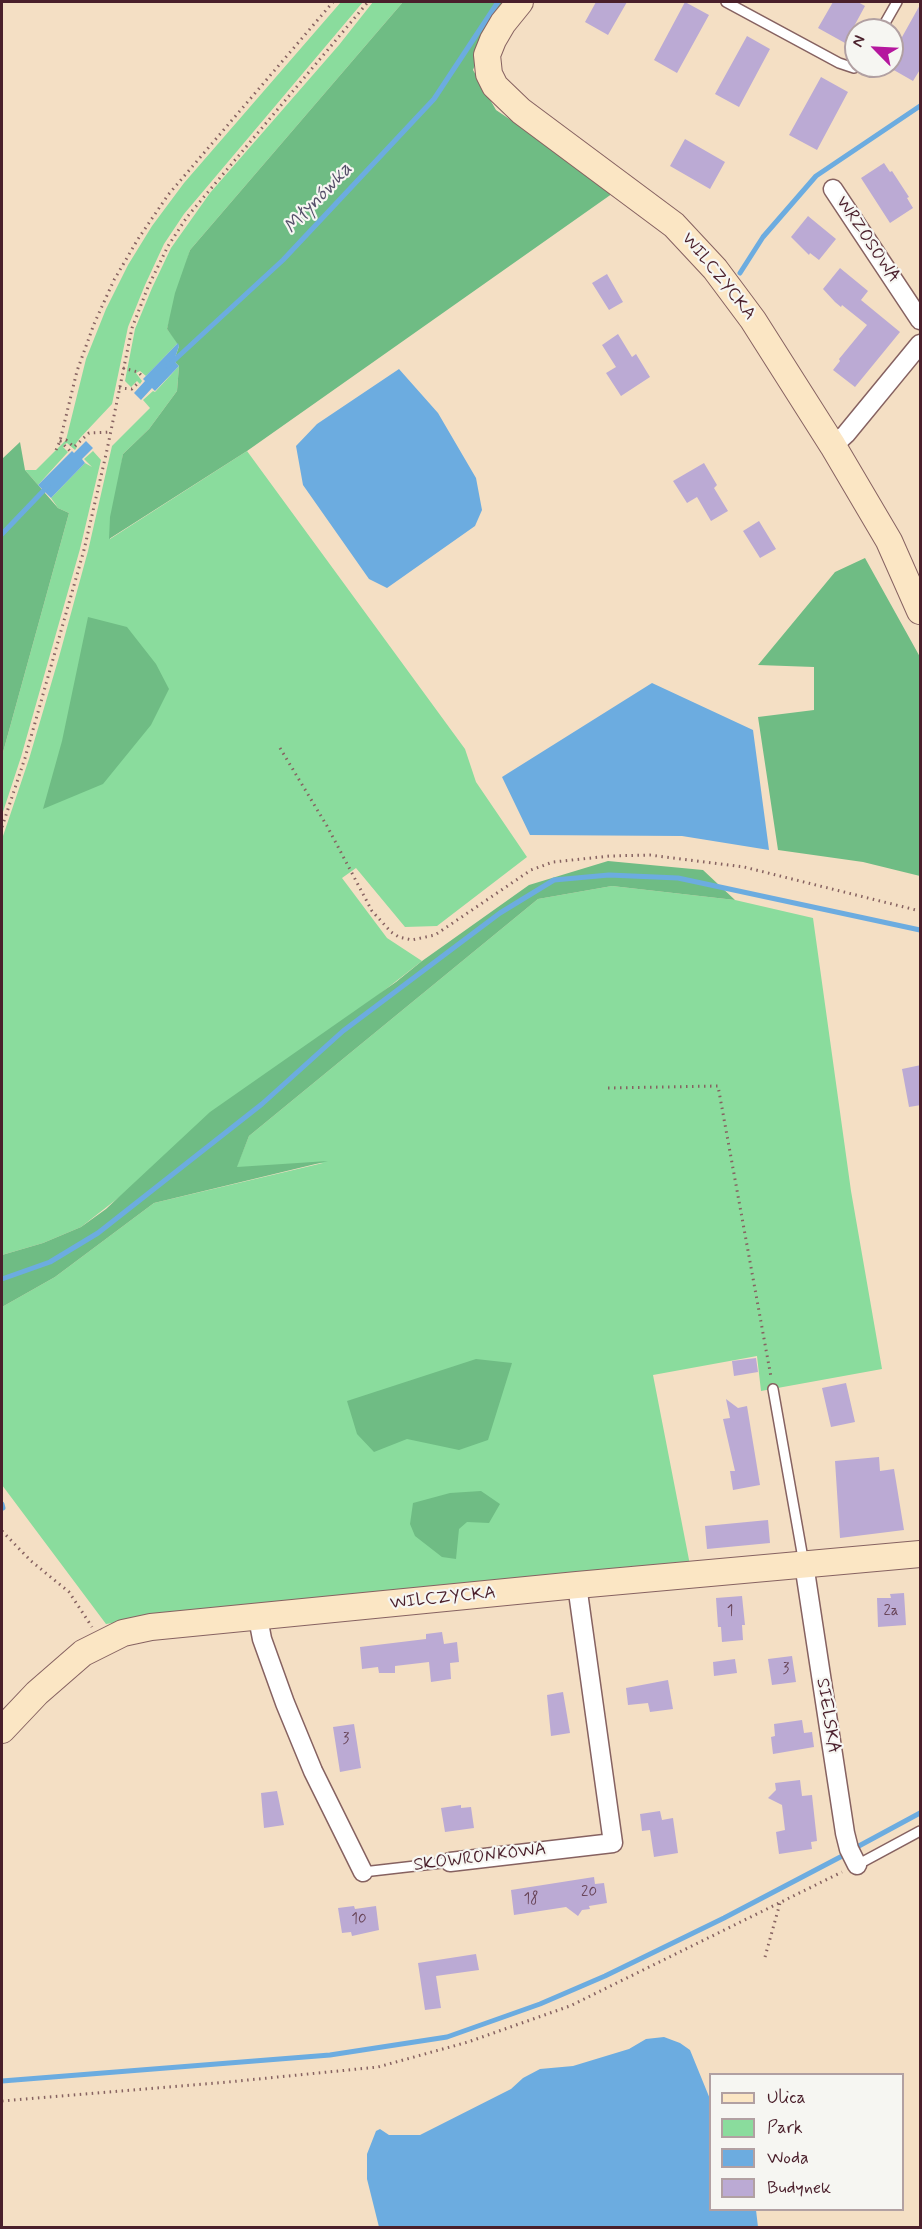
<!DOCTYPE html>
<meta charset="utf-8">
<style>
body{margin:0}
#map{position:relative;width:922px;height:2229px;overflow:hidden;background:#f4dfc4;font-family:Mynerve,sans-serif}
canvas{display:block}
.frame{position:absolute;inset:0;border:3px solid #4a1f2b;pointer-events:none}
.legend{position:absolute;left:709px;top:2073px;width:195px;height:138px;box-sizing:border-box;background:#f6f6f2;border:2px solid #b1a0a2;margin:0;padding:8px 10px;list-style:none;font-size:18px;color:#4a1f2b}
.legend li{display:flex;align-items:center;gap:12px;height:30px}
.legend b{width:30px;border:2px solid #b1a0a2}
.north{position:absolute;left:844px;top:18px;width:60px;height:60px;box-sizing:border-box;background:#f6f6f2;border:2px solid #b1a0a2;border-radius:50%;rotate:294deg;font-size:16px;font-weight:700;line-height:24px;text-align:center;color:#4a1f2b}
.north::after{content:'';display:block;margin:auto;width:21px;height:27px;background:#b5179e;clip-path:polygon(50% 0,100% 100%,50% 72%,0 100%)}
</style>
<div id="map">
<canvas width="922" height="2229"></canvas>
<div class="frame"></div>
<ul class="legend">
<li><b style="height:8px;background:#fbe6c4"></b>Ulica</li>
<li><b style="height:16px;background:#8adc9d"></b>Park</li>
<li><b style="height:16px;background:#6cace0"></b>Woda</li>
<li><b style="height:16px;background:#bbaad4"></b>Budynek</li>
</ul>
<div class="north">N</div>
</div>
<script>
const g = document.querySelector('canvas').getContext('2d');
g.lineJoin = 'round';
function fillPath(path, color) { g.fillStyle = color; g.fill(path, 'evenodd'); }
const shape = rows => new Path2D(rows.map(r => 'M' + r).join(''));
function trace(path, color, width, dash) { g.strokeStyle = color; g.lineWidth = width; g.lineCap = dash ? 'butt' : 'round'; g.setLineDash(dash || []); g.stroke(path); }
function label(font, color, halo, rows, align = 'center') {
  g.font = font + ' Mynerve,sans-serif'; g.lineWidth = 4.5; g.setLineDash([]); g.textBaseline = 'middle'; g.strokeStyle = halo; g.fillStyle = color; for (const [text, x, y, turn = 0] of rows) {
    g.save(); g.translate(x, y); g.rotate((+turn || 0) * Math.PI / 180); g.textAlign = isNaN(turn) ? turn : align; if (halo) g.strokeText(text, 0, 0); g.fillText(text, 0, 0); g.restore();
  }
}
const green = shape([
 [341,2,363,2,184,214,164,244,145,285,128,327,112,404,80,438,75,445,77,447,75,450,67,443,65,444,63,447,68,452,38,485,25,470,36,470,66,440,86,359,106,309,128,265,152,226,184,183],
 [373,2,403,2,190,250,167,329,178,343,146,376,140,371,136,373,142,381,140,384,137,381,131,387,125,381,135,329,152,288,171,248,210,193,339,45],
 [179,366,177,391,149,429,123,454,110,539,247,451,465,749,476,782,527,857,437,926,405,927,356,868,342,878,387,938,422,961,81,1227,43,1243,2,1255,2,839,29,759,59,657,88,551,112,446,150,408,143,400,153,391,155,392],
 [93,451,101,460,80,549,21,757,2,815,2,756,69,513,58,508,51,498,85,463,92,467,84,459],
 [612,886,735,900,813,918,851,1191,882,1369,761,1391,757,1356,653,1375,690,1565,142,1619,106,1624,2,1485,2,1307,55,1277,154,1203,323,1163,236,1168,249,1136,538,899]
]);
const forest = shape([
 [403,2,508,2,490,27,473,70,496,110,616,191,247,451,109,539,110,517,123,454,149,429,177,391,179,366,174,361,179,346,167,329,175,293,190,250],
 [20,442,25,470,58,508,69,513,2,756,2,459],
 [865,558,920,657,920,876,863,862,778,850,758,717,814,710,814,667,758,665,835,572],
 [88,617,127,627,156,664,169,689,151,725,103,784,43,809,62,741],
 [608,861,703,870,735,900,612,886,538,899,249,1136,237,1167,328,1161,154,1203,55,1277,2,1307,2,1255,43,1243,81,1227,106,1209,210,1112,396,982,422,961,529,885],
 [476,1359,512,1363,488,1440,459,1450,407,1439,374,1452,357,1434,347,1401],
 [481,1491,500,1504,489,1523,467,1522,459,1529,456,1559,442,1557,415,1536,410,1524,413,1503,450,1493]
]);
const water = shape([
 [178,343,179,346,174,361,179,366,155,391,152,388,141,400,134,393,145,381,143,379],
 [399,369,438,413,476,478,482,510,475,526,387,588,369,579,303,485,296,446,317,424],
 [86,441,93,448,82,459,85,463,51,498,38,485,72,451,74,453],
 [652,683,753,730,769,850,682,836,530,835,502,777],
 [664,2037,680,2043,690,2050,710,2099,710,2210,756,2210,758,2227,379,2227,367,2179,367,2154,376,2131,380,2129,389,2135,420,2135,511,2089,523,2078,540,2069,573,2066,629,2049,646,2039]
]);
const stream = shape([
 [740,273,763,237,816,176,920,106],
 [168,366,283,260,434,99,498,2],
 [2,534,48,486],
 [2,1279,50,1262,98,1233,262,1104,343,1031,500,913,554,880,609,875,678,878,920,930],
 [2,1504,3,1508],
 [857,1847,920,1813],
 [2,2081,330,2055,447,2037,540,2004,605,1976,724,1918,846,1854]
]);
const building = shape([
 [596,2,627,2,608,35,585,22],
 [685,2,709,15,677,73,654,60],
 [833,2,858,2,865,6,845,43,818,28],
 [921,3,921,68,913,81,892,69,892,55],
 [747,36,770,49,739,107,715,94],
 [821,77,848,92,817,150,789,135],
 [685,139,725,162,710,189,670,166],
 [884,163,890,172,892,171,909,197,907,198,913,208,890,223,861,178],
 [808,216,836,239,819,260,810,253,809,255,791,237],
 [840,268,868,291,861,300,900,332,855,387,833,370,840,361,839,359,867,325,842,305,841,307,835,302,823,289],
 [607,274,623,302,609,310,592,283],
 [618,334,632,357,636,354,650,377,621,396,606,373,616,367,602,345],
 [704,463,717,485,714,488,728,511,711,521,697,497,687,503,673,481],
 [759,521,776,549,760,558,743,531],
 [921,1065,921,1105,909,1107,902,1069],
 [756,1358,758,1372,734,1376,732,1361],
 [846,1383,855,1422,831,1427,822,1388],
 [726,1399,738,1408,747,1406,760,1485,733,1490,730,1471,735,1471,723,1419,730,1418],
 [879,1457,880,1471,894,1469,904,1530,840,1538,835,1461],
 [768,1520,770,1543,707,1549,705,1526],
 [904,1593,906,1625,878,1627,877,1598,891,1598,890,1594],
 [742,1596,745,1625,742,1625,743,1640,722,1642,721,1627,718,1627,716,1598],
 [442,1632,444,1644,457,1642,459,1662,450,1663,451,1679,431,1682,429,1662,395,1666,395,1673,379,1673,378,1667,362,1669,360,1647,426,1639,426,1634],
 [792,1656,796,1682,772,1685,768,1659],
 [735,1659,737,1673,714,1676,713,1662],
 [668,1680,673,1709,650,1712,648,1703,628,1705,626,1688],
 [563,1692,570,1733,551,1736,547,1695],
 [802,1720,804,1733,812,1732,814,1747,773,1754,771,1737,775,1736,774,1724],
 [354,1724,361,1768,340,1772,333,1727],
 [800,1780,802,1796,812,1795,817,1841,811,1842,812,1849,779,1854,776,1832,785,1830,782,1805,768,1798,776,1790,775,1783],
 [277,1791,284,1825,264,1828,261,1793],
 [461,1805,461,1808,471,1807,474,1828,445,1832,441,1808],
 [660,1811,662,1820,673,1818,678,1853,654,1857,650,1830,642,1831,640,1814],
 [594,1877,595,1884,604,1883,607,1903,589,1906,590,1909,582,1910,578,1916,566,1907,514,1915,511,1890],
 [354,1906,355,1909,376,1906,379,1930,352,1936,351,1932,342,1933,338,1908],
 [476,1954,479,1970,436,1976,441,2008,425,2010,418,1963]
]);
const path = shape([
 [123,368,138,372,144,378],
 [119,388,132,389,139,382],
 [60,441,66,440,74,447,89,433,111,432],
 [60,441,70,451],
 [56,450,60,441,77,371,94,324,114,280,138,239,168,195,333,2],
 [280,748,327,826,372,911,391,932,399,937,412,940,435,935,531,870,553,862,610,856,650,855,744,867,920,911],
 [2,827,25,758,84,550,107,450,132,328,148,287,168,246,187,217,368,2],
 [608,1088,718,1086,771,1377],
 [2,1531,31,1561,69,1592,92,1627],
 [765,1957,780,1903],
 [2,2101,228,2082,378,2067,468,2042,570,2006,842,1872]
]);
const lane = shape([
 [726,2,839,63,854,68,856,66],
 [881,30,897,2],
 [773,1389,804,1564],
 [857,1865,920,1831],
 [363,1872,450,1862]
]);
const street = shape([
 [833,189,920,320],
 [833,446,846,434,920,344],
 [804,1564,845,1833,849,1849,857,1865],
 [258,1618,262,1639,285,1703,313,1771,363,1872],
 [450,1862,613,1843,577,1585]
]);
const secondary = shape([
 [520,2,503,23,493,40,487,55,489,74,495,86,521,111,674,225,715,269,753,320,833,446,889,541,920,611],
 [2,1730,37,1693,83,1653,123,1633,151,1627,577,1585,920,1554]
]);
const numberNames = [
 ["1",730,1612],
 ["2a",891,1612],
 ["3",786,1670],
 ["3",346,1740],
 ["20",589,1893],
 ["18",531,1900],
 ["10",359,1920]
];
const streetNames = [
 ["WRZOSOWA",867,240,56],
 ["WILCZYCKA",718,277,51],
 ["WILCZYCKA",443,1599,-6],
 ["SIELSKA",827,1716,81],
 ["SKOWRONKOWA",480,1858,-7]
];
const waterNames = [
 ["Młynówka",319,199,-47]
];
fillPath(green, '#8adc9d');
fillPath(forest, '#6fbc84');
fillPath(water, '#6cace0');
trace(stream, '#6cace0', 5);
fillPath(building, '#bbaad4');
trace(lane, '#866261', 12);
trace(street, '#866261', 21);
trace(secondary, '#866261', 28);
trace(path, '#866261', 3, [1.5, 4.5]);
trace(lane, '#fff', 9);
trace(street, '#fff', 18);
trace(secondary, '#fbe6c4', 26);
label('15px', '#664255', null, numberNames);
label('18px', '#4a1f2b', '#f6f6f2', streetNames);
label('italic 20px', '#56506a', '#f6f6f2', waterNames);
</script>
